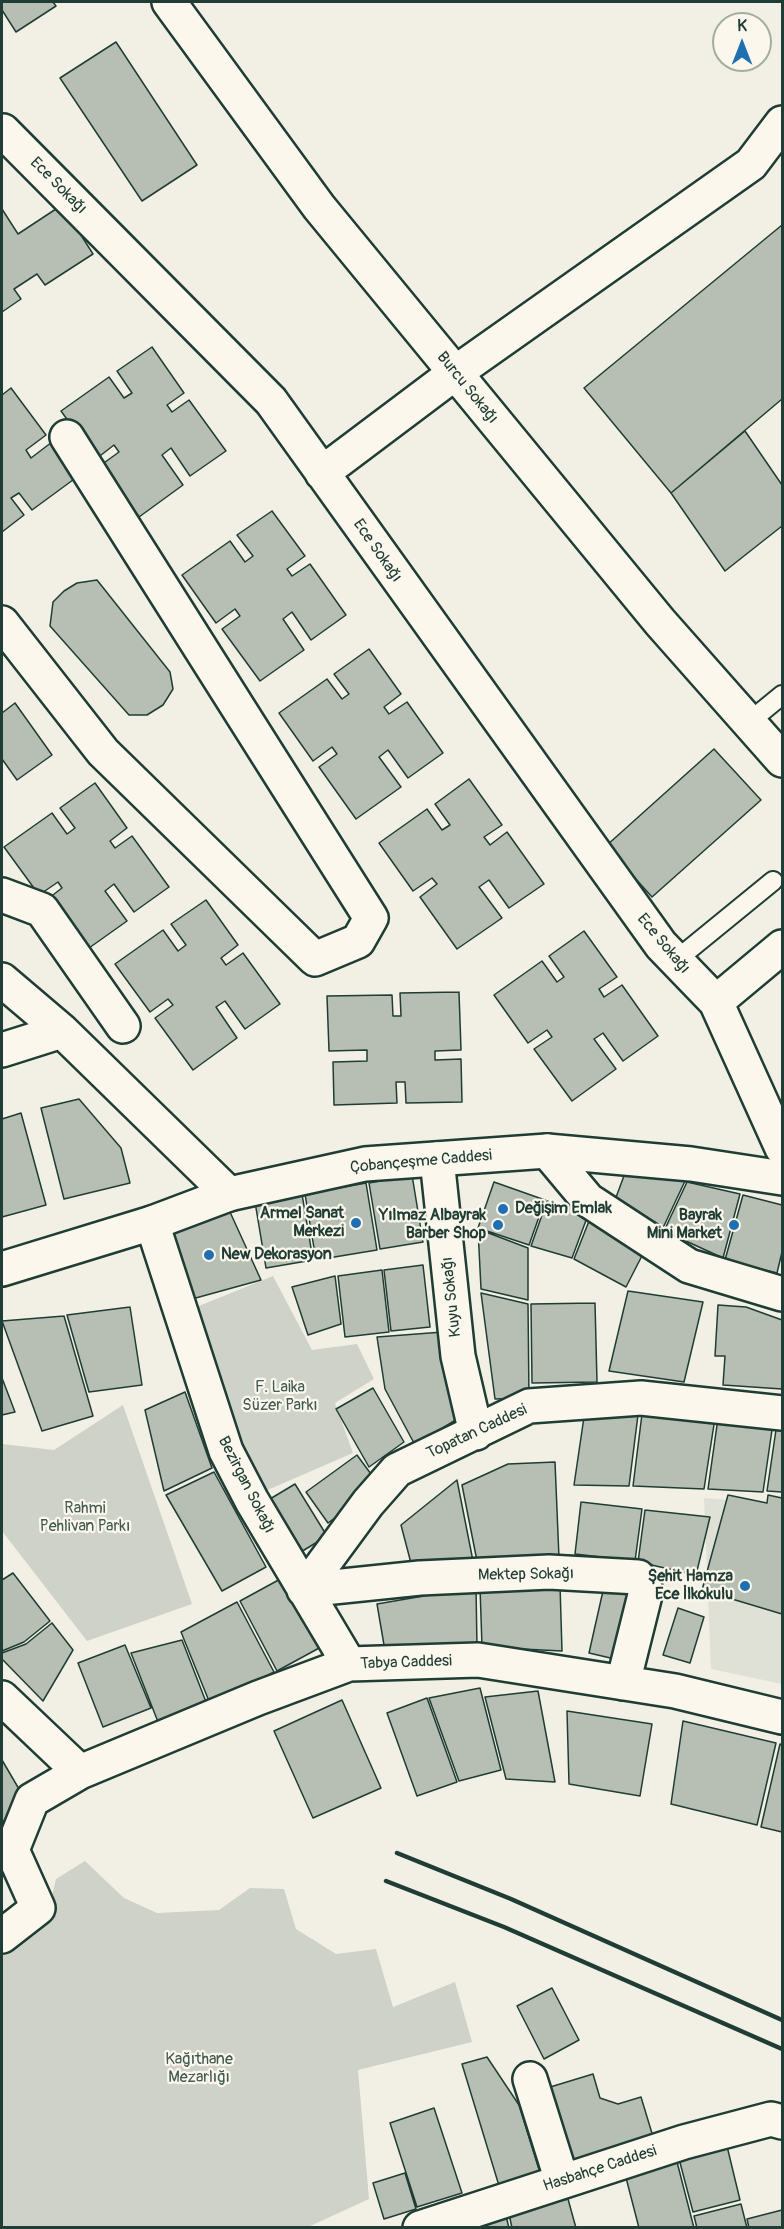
<!DOCTYPE html>
<meta charset="utf-8">
<style>
body{margin:0}
#map{position:relative;width:784px;height:2229px;overflow:hidden;background:#f2f0e5;font-family:Pangolin,sans-serif}
canvas{display:block}
.frame{position:absolute;inset:0;border:3px solid #1f3d34;pointer-events:none}
.north{position:absolute;left:712px;top:12px;width:60px;height:60px;box-sizing:border-box;background:#fbf7ec;border:2px solid #a3ada2;border-radius:50%;rotate:0deg;font-size:16px;font-weight:700;line-height:24px;text-align:center;color:#1f3d34}
.north::after{content:'';display:block;margin:auto;width:21px;height:27px;background:#1f6fb2;clip-path:polygon(50% 0,100% 100%,50% 72%,0 100%)}
</style>
<div id="map">
<canvas width="784" height="2229"></canvas>
<div class="frame"></div>
<div class="north">K</div>
</div>
<script>
const g = document.querySelector('canvas').getContext('2d');
g.lineJoin = 'round';
function fillPath(path, color) { g.fillStyle = color; g.fill(path, 'evenodd'); }
const shape = rows => new Path2D(rows.map(r => 'M' + r).join(''));
function trace(path, color, width, dash) { g.strokeStyle = color; g.lineWidth = width; g.lineCap = dash ? 'butt' : 'round'; g.setLineDash(dash || []); g.stroke(path); }
function label(font, color, halo, rows, align = 'center') {
  g.font = font + ' Pangolin,sans-serif'; g.lineWidth = 4.5; g.setLineDash([]); g.textBaseline = 'middle'; g.strokeStyle = halo; g.fillStyle = color; for (const [text, x, y, turn = 0] of rows) {
    g.save(); g.translate(x, y); g.rotate((+turn || 0) * Math.PI / 180); g.textAlign = isNaN(turn) ? turn : align; if (halo) g.strokeText(text, 0, 0); g.fillText(text, 0, 0); g.restore();
  }
}
const built = shape([
 [704,1498,782,1504,782,1684,711,1669]
]);
const green = shape([
 [273,1276,312,1350,357,1344,374,1379,335,1403,353,1453,256,1495,189,1310],
 [123,1405,192,1604,87,1641,2,1531,2,1444,54,1450],
 [85,1861,124,1898,157,1913,219,1910,250,1888,284,1889,296,1929,336,1954,376,1949,393,2007,455,1982,472,2042,358,2070,369,2199,308,2227,2,2228,2,1954,46,1920,56,1879]
]);
const building = shape([
 [2,2,53,2,56,6,16,32,2,10,2,2],
 [116,42,197,165,142,201,60,78,116,42],
 [62,205,93,254,45,285,37,274,14,289,21,299,2,312,2,209,18,234,62,205],
 [782,225,782,399,671,493,584,388,782,225],
 [152,347,184,393,167,405,172,412,189,400,226,451,190,476,171,448,162,455,183,485,139,517,101,465,119,452,114,445,96,459,61,411,109,377,124,398,132,393,117,371,152,347],
 [11,388,46,435,26,450,31,458,52,442,77,477,32,510,19,493,11,498,24,515,2,532,2,395,11,388],
 [745,431,782,485,782,526,725,571,671,493,745,431],
 [272,511,305,556,287,569,292,576,310,564,346,615,311,640,292,612,283,619,304,650,260,681,222,629,240,616,235,609,216,623,182,575,230,541,245,562,253,556,237,535,272,511],
 [97,580,170,672,173,689,163,705,147,715,129,715,50,626,53,602,64,591,77,583,97,580],
 [369,649,401,694,384,707,389,714,407,702,443,753,408,778,388,750,379,757,401,787,356,819,319,767,337,754,332,747,313,761,279,713,327,679,342,699,349,694,334,674,369,649],
 [15,703,52,755,17,780,2,759,2,713,15,703],
 [714,749,761,800,652,897,606,846,714,749],
 [469,779,502,825,484,837,490,845,507,832,544,884,509,908,489,880,479,887,502,918,457,949,420,897,437,884,432,878,413,891,379,843,427,809,442,830,450,825,435,804,469,779],
 [95,783,127,828,110,841,115,848,132,836,169,887,134,912,114,884,105,891,127,921,82,953,45,901,62,888,58,882,39,895,4,847,52,813,67,834,75,828,60,808,95,783],
 [206,900,238,945,221,958,226,965,243,953,280,1004,245,1029,225,1001,216,1007,237,1038,193,1070,155,1018,173,1005,168,999,150,1012,115,964,163,930,178,951,186,945,171,924,206,900],
 [584,931,617,977,599,989,604,997,622,985,658,1036,623,1061,603,1033,594,1039,616,1069,572,1101,534,1049,552,1037,547,1030,528,1043,494,995,542,961,557,982,564,977,549,956,584,931],
 [459,992,461,1050,435,1051,435,1060,461,1059,462,1102,406,1103,405,1082,396,1082,397,1103,334,1105,333,1062,367,1061,367,1050,329,1051,327,996,392,995,393,1016,401,1016,400,993,459,992],
 [79,1099,121,1148,130,1183,64,1199,41,1108,79,1099],
 [21,1113,46,1205,2,1217,2,1119,21,1113],
 [628,1165,685,1181,662,1230,615,1200,628,1165],
 [412,1175,423,1242,380,1249,369,1183,412,1175],
 [494,1182,545,1200,529,1245,478,1228,494,1182],
 [687,1182,740,1194,723,1258,664,1231,687,1182],
 [366,1183,377,1250,316,1260,305,1194,366,1183],
 [302,1194,313,1260,266,1268,255,1202,302,1194],
 [743,1195,782,1205,782,1252,777,1273,725,1260,743,1195],
 [547,1201,588,1215,572,1258,531,1246,547,1201],
 [230,1212,261,1280,192,1299,171,1226,230,1212],
 [591,1216,647,1246,626,1287,574,1259,591,1216],
 [478,1229,528,1248,528,1300,481,1289,478,1229],
 [423,1265,430,1327,391,1331,384,1270,423,1265],
 [382,1270,389,1332,345,1337,338,1276,382,1270],
 [335,1276,341,1324,308,1335,292,1287,335,1276],
 [628,1291,703,1302,684,1382,609,1371,628,1291],
 [481,1293,528,1304,529,1398,495,1399,481,1293],
 [595,1303,597,1382,532,1383,531,1304,595,1303],
 [718,1305,746,1307,782,1320,782,1389,723,1385,725,1356,715,1356,718,1305],
 [130,1307,142,1385,89,1392,67,1315,130,1307],
 [64,1316,93,1416,42,1431,2,1321,64,1316],
 [443,1332,462,1406,454,1421,415,1445,385,1389,377,1337,443,1332],
 [2,1378,15,1412,2,1415,2,1378],
 [373,1388,404,1442,369,1467,336,1409,373,1388],
 [185,1392,212,1468,164,1491,145,1410,185,1392],
 [642,1414,715,1418,704,1489,633,1486,642,1414],
 [638,1415,629,1486,574,1485,584,1417,638,1415],
 [718,1418,773,1423,763,1492,708,1489,718,1418],
 [777,1423,782,1423,782,1492,767,1491,777,1423],
 [357,1455,379,1485,328,1523,306,1492,357,1455],
 [555,1462,559,1558,477,1561,462,1485,508,1464,555,1462],
 [214,1472,266,1567,222,1591,166,1495,214,1472],
 [457,1480,473,1561,412,1567,401,1525,457,1480],
 [295,1484,327,1536,296,1555,265,1502,295,1484],
 [728,1495,767,1503,768,1495,782,1498,782,1614,702,1590,728,1495],
 [581,1502,642,1509,635,1561,575,1554,581,1502],
 [645,1510,710,1517,696,1575,638,1562,645,1510],
 [13,1573,50,1621,24,1642,2,1651,2,1580,13,1573],
 [284,1577,321,1647,277,1671,240,1601,284,1577],
 [605,1582,634,1590,619,1660,589,1653,605,1582],
 [560,1585,562,1651,482,1647,480,1587,560,1585],
 [476,1587,477,1647,384,1645,377,1604,476,1587],
 [237,1602,274,1672,211,1706,181,1632,237,1602],
 [678,1608,704,1617,690,1663,663,1655,678,1608],
 [52,1623,73,1650,43,1701,2,1659,2,1653,26,1644,52,1623],
 [182,1640,208,1707,160,1727,131,1653,182,1640],
 [125,1645,151,1708,103,1727,78,1663,125,1645],
 [480,1688,501,1770,459,1781,429,1698,480,1688],
 [538,1691,555,1782,506,1779,485,1697,538,1691],
 [427,1698,457,1782,417,1796,387,1713,427,1698],
 [342,1700,381,1788,313,1818,274,1731,342,1700],
 [567,1711,652,1724,640,1796,569,1784,567,1711],
 [683,1721,776,1743,757,1825,671,1804,683,1721],
 [780,1744,782,1745,782,1832,761,1827,780,1744],
 [2,1760,19,1789,7,1819,2,1822,2,1760],
 [552,1988,579,2040,544,2059,517,2006,552,1988],
 [487,2057,519,2105,541,2176,500,2189,462,2064,487,2057],
 [593,2074,600,2098,618,2104,641,2097,654,2140,571,2166,547,2088,593,2074],
 [434,2108,462,2193,417,2207,390,2123,434,2108],
 [726,2142,740,2200,693,2212,678,2155,726,2142],
 [676,2158,694,2228,639,2228,624,2170,676,2158],
 [405,2173,416,2209,384,2219,373,2183,405,2173],
 [568,2199,576,2228,512,2228,509,2214,568,2199],
 [741,2204,747,2228,697,2228,694,2216,741,2204],
 [782,2210,782,2228,749,2228,747,2219,782,2210],
 [506,2216,509,2228,462,2228,506,2216]
]);
const lane = shape([
 [749,722,782,695],
 [675,961,773,881]
]);
const street = shape([
 [3,131,271,401,661,945,716,1002],
 [322,473,455,373,751,164,782,123],
 [2,623,103,752,315,959,358,941,371,918,67,437],
 [2,895,42,910,123,1026],
 [782,947,716,1002,782,1148],
 [2,980,62,1031,229,1194],
 [2,1050,62,1031],
 [547,1151,588,1200,689,1266,782,1294],
 [437,1159,458,1356,476,1433],
 [152,1223,226,1451,252,1501,349,1664],
 [304,1590,368,1503,397,1470,529,1406,641,1398,782,1413],
 [304,1590,420,1578,549,1572,638,1577,646,1591,623,1683],
 [2,1698,80,1772,258,1698,349,1664,478,1660,675,1691,782,1717],
 [2,1853,12,1850,32,1800,80,1772],
 [2,1936,38,1908,12,1850],
 [530,2079,562,2181],
 [420,2228,684,2142,771,2119,782,2122]
]);
const secondary = shape([
 [169,2,319,207,660,622,782,760],
 [2,1269,152,1223,229,1194,365,1164,547,1151,691,1164,782,1178]
]);
const rail = shape([
 [397,1853,511,1899,782,2020],
 [386,1881,504,1927,782,2049]
]);
const markers = [
 [503,1209,6,"#1f6fb2"],
 [356,1223,6,"#1f6fb2"],
 [498,1225,6,"#1f6fb2"],
 [734,1225,6,"#1f6fb2"],
 [209,1255,6,"#1f6fb2"],
 [745,1586,6,"#1f6fb2"]
];
const streetNames = [
 ["Ece Sokağı",58,186,45],
 ["Burcu Sokağı",467,388,51],
 ["Ece Sokağı",377,551,55],
 ["Ece Sokağı",663,944,50],
 ["Çobançeşme Caddesi",421,1162,-5],
 ["Kuyu Sokağı",452,1297,-96],
 ["Topatan Caddesi",477,1432,-25],
 ["Bezirgan Sokağı",246,1485,63],
 ["Mektep Sokağı",526,1575,-1],
 ["Tabya Caddesi",406,1663,-2],
 ["Hasbahçe Caddesi",600,2169,-18]
];
const poiNames = [
 ["Değişim Emlak",515,1209,"left"],
 ["Armel Sanat",344,1214],
 ["Merkezi",344,1232],
 ["Yılmaz Albayrak",486,1216],
 ["Barber Shop",486,1234],
 ["Bayrak",722,1216],
 ["Mini Market",722,1234],
 ["New Dekorasyon",221,1255,"left"],
 ["Şehit Hamza",733,1577],
 ["Ece İlkokulu",733,1595]
];
const parkNames = [
 ["F. Laika",280,1388],
 ["Süzer Parkı",280,1406],
 ["Rahmi",85,1509],
 ["Pehlivan Parkı",85,1527],
 ["Kağıthane",199,2060],
 ["Mezarlığı",199,2078]
];
fillPath(built, '#e0e1d6');
fillPath(green, '#cfd2c8');
fillPath(building, '#b7beb3');
trace(building, '#1f3d34', 1.5);
trace(lane, '#1f3d34', 22);
trace(street, '#1f3d34', 38);
trace(secondary, '#1f3d34', 38);
trace(lane, '#fbf7ec', 18);
trace(street, '#fbf7ec', 33);
trace(secondary, '#fbf7ec', 33);
trace(rail, '#1f3d34', 4.5);
for (const [x, y, r, color] of markers) { const dot = new Path2D(); dot.arc(x, y, r, 0, 2 * Math.PI); g.fillStyle = color; g.fill(dot); trace(dot, '#fbf7ec', 2); }
label('16px', '#1f3d34', '#fbf7ec', streetNames);
label('bold 16px', '#1f3d34', '#fbf7ec', poiNames, 'right');
label('16px', '#425b52', '#fbf7ec', parkNames);
</script>
